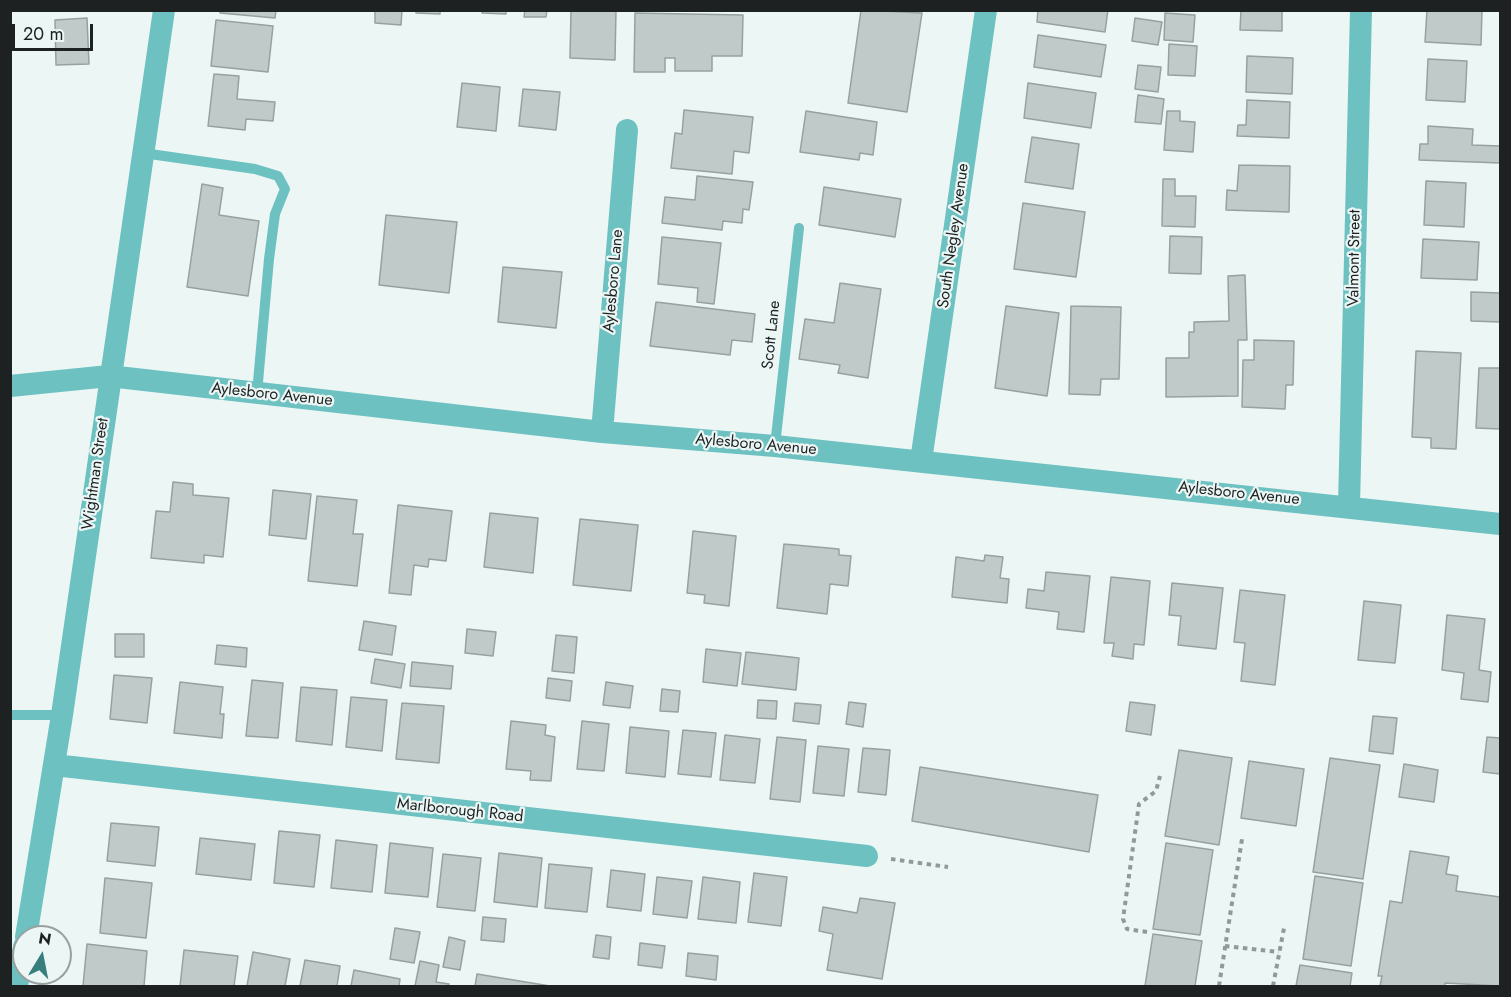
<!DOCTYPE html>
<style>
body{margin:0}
#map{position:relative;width:1511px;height:997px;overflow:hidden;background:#ebf6f5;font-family:Jost,sans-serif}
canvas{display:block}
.frame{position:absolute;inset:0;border:12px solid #1d2121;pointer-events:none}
.north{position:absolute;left:12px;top:925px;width:60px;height:60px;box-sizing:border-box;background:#ebf6f5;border:2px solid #99a1a0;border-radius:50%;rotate:10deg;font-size:16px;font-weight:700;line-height:24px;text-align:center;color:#1d2121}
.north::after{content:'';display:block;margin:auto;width:21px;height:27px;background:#367f7d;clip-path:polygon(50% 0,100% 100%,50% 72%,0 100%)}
.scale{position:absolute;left:12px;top:24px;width:81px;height:27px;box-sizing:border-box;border:3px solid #1d2121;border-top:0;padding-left:8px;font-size:18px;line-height:21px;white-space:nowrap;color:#1d2121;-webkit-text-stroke:4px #ebf6f5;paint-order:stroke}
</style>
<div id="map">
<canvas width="1511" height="997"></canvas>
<div class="frame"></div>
<div class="north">N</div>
<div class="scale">20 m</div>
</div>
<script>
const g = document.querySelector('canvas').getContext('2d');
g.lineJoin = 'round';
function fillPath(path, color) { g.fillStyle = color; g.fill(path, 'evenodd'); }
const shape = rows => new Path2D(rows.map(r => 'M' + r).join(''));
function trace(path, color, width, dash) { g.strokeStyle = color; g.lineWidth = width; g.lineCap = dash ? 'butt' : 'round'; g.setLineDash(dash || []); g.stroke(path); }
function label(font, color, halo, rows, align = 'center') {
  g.font = font + ' Jost,sans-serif'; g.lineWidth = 4.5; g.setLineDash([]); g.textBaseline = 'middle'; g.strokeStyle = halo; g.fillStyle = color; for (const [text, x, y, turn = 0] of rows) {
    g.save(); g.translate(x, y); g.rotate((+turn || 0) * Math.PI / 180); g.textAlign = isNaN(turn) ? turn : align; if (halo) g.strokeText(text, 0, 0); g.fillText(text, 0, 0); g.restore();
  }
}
const building = shape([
 [220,10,276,10,275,18,220,13,220,10],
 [375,10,402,10,401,25,375,23,375,10],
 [416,10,440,10,440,14,416,13,416,10],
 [482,10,506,10,506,14,482,13,482,10],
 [525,10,547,10,546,17,524,17,525,10],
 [571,10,616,10,615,60,570,58,571,10],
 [861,10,922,13,907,112,848,103,861,10],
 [1038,10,1108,10,1105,32,1037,22,1038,10],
 [1241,10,1282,10,1282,31,1240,30,1241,10],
 [1427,10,1482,10,1481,45,1425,42,1427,10],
 [635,13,743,15,742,56,712,56,712,71,675,71,675,58,665,58,665,72,634,72,635,13],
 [1165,13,1195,15,1193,42,1164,40,1165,13],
 [87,18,89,64,56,65,55,20,87,18],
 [1135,18,1162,22,1158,45,1132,41,1135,18],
 [216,20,273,26,268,72,211,66,216,20],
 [1038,35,1106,45,1101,77,1034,67,1038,35],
 [1169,44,1197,46,1195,76,1168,75,1169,44],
 [1247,56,1293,58,1292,94,1246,92,1247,56],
 [1428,59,1467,61,1465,102,1426,100,1428,59],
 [1138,65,1161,67,1158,92,1135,89,1138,65],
 [214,74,239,76,237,99,275,102,273,121,246,119,245,130,208,126,214,74],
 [462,83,500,87,496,131,457,127,462,83],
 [1028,83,1096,93,1091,128,1024,118,1028,83],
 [523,89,560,92,556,130,519,126,523,89],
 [1138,95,1164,99,1161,124,1135,122,1138,95],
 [1247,100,1290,102,1289,138,1237,136,1238,125,1246,125,1247,100],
 [684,110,753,117,749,153,734,151,732,174,671,168,675,133,682,134,684,110],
 [806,111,877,122,873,155,860,153,859,160,800,152,806,111],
 [1167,111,1180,111,1180,121,1195,122,1193,152,1164,150,1167,111],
 [1428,126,1473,129,1472,145,1500,146,1500,163,1419,160,1420,144,1428,144,1428,126],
 [1032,137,1079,144,1073,189,1025,182,1032,137],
 [1239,165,1290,166,1289,212,1226,210,1227,190,1237,191,1239,165],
 [697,176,753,182,749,210,743,209,742,223,723,221,722,230,662,223,665,197,695,200,697,176],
 [1163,179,1175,179,1175,196,1196,196,1195,227,1162,226,1163,179],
 [1426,181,1466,183,1464,227,1424,225,1426,181],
 [202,184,223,188,219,215,259,221,248,296,187,287,202,184],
 [824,187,901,199,895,237,819,225,824,187],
 [1023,203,1085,212,1076,277,1014,269,1023,203],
 [386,215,457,222,449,293,379,285,386,215],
 [1170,236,1202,237,1201,274,1169,273,1170,236],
 [662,237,721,243,714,304,697,302,698,288,658,284,662,237],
 [1423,239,1479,242,1477,280,1421,278,1423,239],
 [503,267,562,272,556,328,498,322,503,267],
 [1245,275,1247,340,1238,340,1238,396,1166,397,1166,358,1189,358,1189,332,1194,332,1194,322,1229,321,1228,276,1245,275],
 [840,283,881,289,868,378,838,373,840,365,799,359,805,319,834,323,840,283],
 [1471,292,1500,293,1500,322,1471,321,1471,292],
 [656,302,755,314,752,342,732,340,730,355,650,346,656,302],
 [1006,306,1059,313,1047,396,995,388,1006,306],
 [1071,306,1121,307,1119,379,1101,379,1100,395,1069,394,1071,306],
 [1254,340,1294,341,1293,385,1286,385,1285,409,1242,407,1243,360,1254,360,1254,340],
 [1416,351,1461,353,1456,449,1431,448,1431,438,1412,437,1416,351],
 [1479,368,1500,368,1500,429,1476,428,1479,368],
 [173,482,193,484,193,495,229,498,223,557,204,555,204,563,151,558,156,511,170,512,173,482],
 [273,490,311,494,306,539,269,535,273,490],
 [317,496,357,500,353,534,363,534,357,586,308,581,317,496],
 [398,505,452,511,446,561,429,559,428,567,414,565,411,595,389,593,398,505],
 [490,513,538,518,533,573,484,567,490,513],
 [580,519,638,525,631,591,573,585,580,519],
 [693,531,736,536,729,606,704,603,705,595,687,593,693,531],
 [784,544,839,549,839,555,851,556,848,586,830,584,827,614,777,608,784,544],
 [985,555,1003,557,1000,578,1009,579,1007,603,952,597,956,557,984,561,985,555],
 [1046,572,1090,576,1084,632,1057,629,1059,612,1026,608,1028,589,1044,591,1046,572],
 [1111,577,1150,581,1144,645,1134,644,1133,659,1112,656,1114,643,1104,643,1111,577],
 [1172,583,1223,588,1216,649,1178,645,1181,616,1169,615,1172,583],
 [1240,590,1285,595,1275,685,1241,681,1245,643,1234,642,1240,590],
 [1364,601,1401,605,1395,663,1358,660,1364,601],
 [1447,615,1485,619,1479,670,1491,672,1488,702,1461,699,1464,673,1442,670,1447,615],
 [364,621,396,626,392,655,359,650,364,621],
 [467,629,496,632,493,656,465,653,467,629],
 [115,634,144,634,144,657,115,657,115,634],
 [556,635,577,637,574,673,552,671,556,635],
 [217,645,247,648,246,667,215,664,217,645],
 [706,649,741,653,737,686,703,682,706,649],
 [746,652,799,658,796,690,742,684,746,652],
 [375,659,405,664,401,688,371,683,375,659],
 [412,662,453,666,451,689,410,686,412,662],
 [114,675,152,678,147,723,110,719,114,675],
 [548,678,572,681,570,701,546,698,548,678],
 [252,680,283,683,278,738,246,736,252,680],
 [180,682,223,687,220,714,224,714,222,738,174,733,180,682],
 [606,682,633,686,630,708,603,705,606,682],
 [301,687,337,690,332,745,296,741,301,687],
 [662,689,680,691,678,712,660,711,662,689],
 [351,697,387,700,382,751,346,747,351,697],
 [758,700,777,701,776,719,757,718,758,700],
 [849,702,866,704,863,727,846,724,849,702],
 [1130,702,1155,705,1151,735,1126,731,1130,702],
 [402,703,444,706,439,763,396,759,402,703],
 [795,703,821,705,819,724,793,721,795,703],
 [1373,716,1397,718,1393,754,1369,751,1373,716],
 [511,721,546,725,545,735,555,737,551,781,530,780,531,771,506,769,511,721],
 [582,721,609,724,604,771,577,769,582,721],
 [630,727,669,731,665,777,626,773,630,727],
 [683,730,716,733,711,777,678,774,683,730],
 [725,735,760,739,755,783,720,780,725,735],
 [777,737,806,740,800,802,770,799,777,737],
 [1487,737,1500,738,1500,774,1483,772,1487,737],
 [818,746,849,749,844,796,813,793,818,746],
 [863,748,890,750,886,795,858,792,863,748],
 [1179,750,1232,758,1219,845,1165,836,1179,750],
 [1330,758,1380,765,1363,879,1313,872,1330,758],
 [1249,761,1304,769,1296,826,1241,818,1249,761],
 [1404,764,1438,770,1434,802,1399,797,1404,764],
 [920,767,1098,795,1089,852,912,821,920,767],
 [111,823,159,827,155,866,107,861,111,823],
 [279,831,320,835,314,887,274,883,279,831],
 [200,838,255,844,251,880,196,874,200,838],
 [336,840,377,845,372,892,331,888,336,840],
 [390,843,433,848,428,897,385,893,390,843],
 [1166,843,1213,850,1200,935,1153,929,1166,843],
 [1410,851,1449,857,1446,874,1458,876,1456,891,1500,897,1500,986,1445,983,1445,986,1380,986,1382,976,1378,976,1390,901,1402,903,1410,851],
 [499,853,542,858,537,907,494,902,499,853],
 [443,854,481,858,475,911,437,907,443,854],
 [549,864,592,868,587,912,545,908,549,864],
 [611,870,645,874,641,911,607,907,611,870],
 [754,873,787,877,781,926,748,922,754,873],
 [1315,876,1363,883,1351,966,1303,959,1315,876],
 [657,877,692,881,687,918,653,914,657,877],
 [703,877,740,882,736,923,698,919,703,877],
 [105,878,152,883,146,938,100,933,105,878],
 [860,898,895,903,882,979,827,970,833,934,819,931,823,907,857,913,860,898],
 [483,917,506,919,504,942,481,940,483,917],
 [395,928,420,932,414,963,390,959,395,928],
 [1153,934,1202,941,1195,986,1145,986,1153,934],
 [596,935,611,937,609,959,593,957,596,935],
 [449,937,465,941,460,970,443,967,449,937],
 [640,943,665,946,662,968,638,965,640,943],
 [87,944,147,951,144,986,83,986,87,944],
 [184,950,238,956,234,986,180,986,184,950],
 [253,952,290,959,285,986,247,986,253,952],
 [688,953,718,956,716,980,686,976,688,953],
 [305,960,340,966,337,986,300,986,305,960],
 [420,961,439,965,436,982,449,984,448,986,415,986,420,961],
 [1300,965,1352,973,1350,986,1296,986,1300,965],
 [354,970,400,979,399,986,351,986,354,970],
 [477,974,550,986,475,986,477,974]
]);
const path = shape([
 [891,859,948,867],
 [1147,932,1127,929,1123,919,1139,804,1156,791,1160,776],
 [1225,946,1279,952],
 [1219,986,1242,839],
 [1273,986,1284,928]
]);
const service = shape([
 [143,153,255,169,278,176,285,189,275,214,269,259,257,393],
 [775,446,799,228],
 [10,715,62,715]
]);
const minor = shape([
 [10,386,109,376,602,432,775,446,1500,524],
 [602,432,627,130],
 [921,461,986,10],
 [1349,505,1361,10],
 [54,765,867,856],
 [26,937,62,715,164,10],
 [17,986,24,947]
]);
const streetNames = [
 ["South Negley Avenue",954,236,-82],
 ["Valmont Street",1355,258,-89],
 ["Aylesboro Lane",614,281,-85],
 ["Scott Lane",772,335,-84],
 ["Aylesboro Avenue",272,395,6],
 ["Aylesboro Avenue",756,445,5],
 ["Wightman Street",96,474,-82],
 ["Aylesboro Avenue",1239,494,6],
 ["Marlborough Road",460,811,6]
];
fillPath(building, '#bfcac9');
trace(building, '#97a1a0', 1.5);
trace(path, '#919999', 4, [4.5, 4.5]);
trace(service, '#6dc1c0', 10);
trace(minor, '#6dc1c0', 22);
label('16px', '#1d2121', '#ebf6f5', streetNames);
</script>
